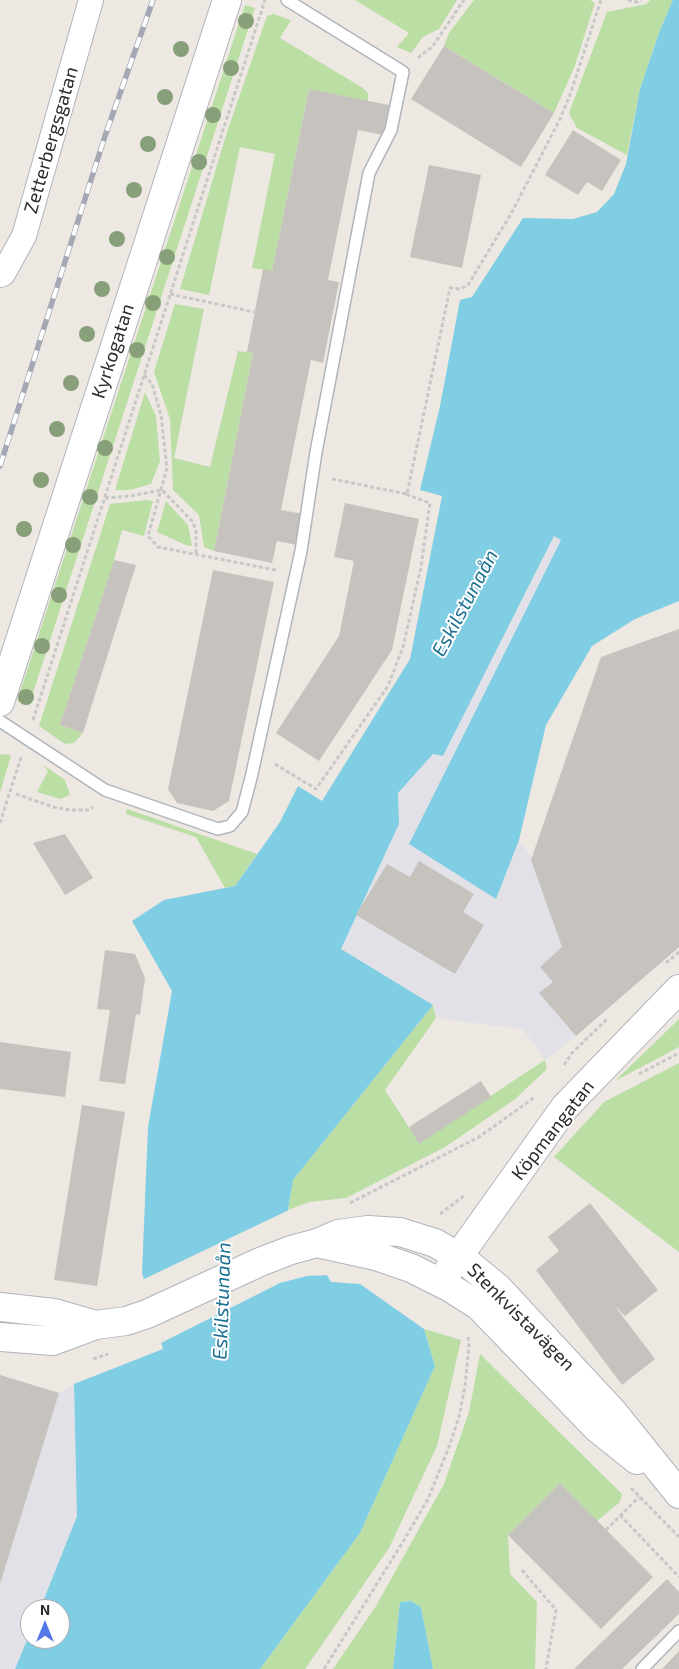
<!DOCTYPE html>
<meta charset="utf-8">
<style>
body{margin:0}
#map{position:relative;width:679px;height:1669px;overflow:hidden;background:#ede8e2;font-family:"Exo 2",sans-serif}
canvas{display:block}
.north{position:absolute;left:20px;top:1599px;width:50px;height:50px;box-sizing:border-box;background:#fff;border:1px solid #ababab;border-radius:50%;rotate:0deg;font-size:14px;font-weight:700;line-height:20px;text-align:center;color:#2d2d2d}
.north::after{content:'';display:block;margin:auto;width:18px;height:22px;background:#5376e8;clip-path:polygon(50% 0,100% 100%,50% 72%,0 100%)}
</style>
<div id="map">
<canvas width="679" height="1669"></canvas>
<div class="north">N</div>
</div>
<script>
const g = document.querySelector('canvas').getContext('2d');
g.lineJoin = 'round';
function fillPath(path, color) { g.fillStyle = color; g.fill(path, 'evenodd'); }
const shape = rows => new Path2D(rows.map(r => 'M' + r).join(''));
function trace(path, color, width, dash) { g.strokeStyle = color; g.lineWidth = width; g.lineCap = dash ? 'butt' : 'round'; g.setLineDash(dash || []); g.stroke(path); }
function label(font, color, halo, rows, align = 'center') {
  g.font = font + ' "Exo 2",sans-serif'; g.lineWidth = 4; g.setLineDash([]); g.textBaseline = 'middle'; g.strokeStyle = halo; g.fillStyle = color; for (const [text, x, y, turn = 0] of rows) {
    g.save(); g.translate(x, y); g.rotate((+turn || 0) * Math.PI / 180); g.textAlign = isNaN(turn) ? turn : align; if (halo) g.strokeText(text, 0, 0); g.fillText(text, 0, 0); g.restore();
  }
}
const industrial = shape([
 [554,536,561,540,496,898,519,840,532,858,679,874,679,947,576,1036,545,1060,523,1029,436,1018,433,1005,341,949,399,824,398,793,433,754,443,756],
 [0,1375,59,1393,74,1384,77,1516,40,1609,30,1609,30,1633,15,1669,0,1669]
]);
const green = shape([
 [355,0,457,0,439,29,423,37,411,53,397,47,409,33],
 [474,0,590,0,595,3,574,68,554,113,444,46,449,33],
 [650,0,673,0,660,30,640,89,627,155,577,128,569,113,607,12,647,4],
 [245,5,255,8,29,705,17,701],
 [273,14,291,20,280,38,363,88,368,93,368,101,309,89,272,271,252,268,275,154,240,147,209,295,180,289,227,132,267,16],
 [175,304,204,309,174,458,210,467,238,351,253,353,214,551,204,547,199,515,173,490,170,419,154,372],
 [145,392,156,416,160,461,151,484,130,490,115,490],
 [146,500,153,501,144,536,122,530,114,560,60,725,83,733,74,743,65,744,39,726,110,504],
 [166,501,188,525,192,546,188,546,157,532],
 [1,754,11,755,0,793,0,756],
 [42,764,65,780,70,795,60,799,37,792,48,771],
 [127,809,257,854,235,886,225,888,196,837,126,814],
 [433,1005,436,1018,385,1090,419,1143,545,1060,547,1069,514,1100,445,1147,346,1198,309,1202,288,1210,293,1180],
 [679,1019,679,1047,615,1081],
 [679,1063,679,1252,554,1157,604,1102],
 [424,1329,461,1340,437,1446,389,1548,305,1669,260,1669,360,1533,435,1366],
 [480,1354,622,1494,620,1502,597,1521,560,1483,508,1535,510,1574,537,1602,535,1669,433,1669,421,1607,411,1601,400,1602,393,1669,333,1669,376,1606,444,1484,469,1412]
]);
const water = shape([
 [673,0,679,0,679,601,635,619,592,646,546,725,519,840,496,899,409,844,561,540,554,536,443,756,433,754,398,793,399,824,341,949,433,1005,293,1180,288,1210,331,1282,360,1284,424,1329,435,1366,360,1533,260,1669,15,1669,30,1633,30,1639,60,1639,60,1609,40,1609,77,1516,74,1384,163,1349,142,1273,148,1127,172,991,132,921,164,900,235,886,280,822,298,786,322,801,410,659,442,496,420,490,440,406,460,300,472,297,523,218,573,219,597,212,614,194,626,164,640,89,660,30],
 [411,1601,421,1607,433,1669,393,1669,400,1602]
]);
const pier = shape([
 [291,1209,329,1275,307,1276,280,1283,159,1344,142,1280]
]);
const building = shape([
 [444,46,554,113,521,167,411,99],
 [309,89,389,105,383,135,358,130,328,280,339,282,323,363,311,360,281,510,303,514,297,545,277,541,272,563,214,551,253,353,247,352,263,269,272,271],
 [573,130,621,160,602,191,587,182,578,195,545,175],
 [429,165,481,175,462,268,410,257],
 [345,503,419,519,392,650,319,761,276,733,339,636,354,561,334,557],
 [114,560,136,565,83,733,60,725],
 [213,570,274,582,229,801,213,811,177,803,168,789],
 [679,629,679,947,576,1036,539,993,553,982,540,967,562,947,531,860,601,657],
 [65,834,93,878,65,895,33,843],
 [419,861,474,894,463,912,484,925,455,974,356,915,387,864,410,877],
 [105,950,135,954,145,978,140,1015,136,1014,125,1084,99,1081,110,1010,97,1009],
 [0,1042,71,1052,65,1097,0,1089],
 [481,1081,491,1097,419,1144,409,1127],
 [82,1105,125,1112,97,1286,54,1280],
 [590,1203,658,1290,625,1316,614,1305,655,1359,622,1385,536,1270,559,1251,548,1237],
 [0,1375,59,1393,0,1584],
 [560,1483,653,1577,601,1629,508,1535],
 [667,1579,679,1592,679,1614,622,1669,574,1669],
 [679,1651,679,1669,662,1669]
]);
const path = shape([
 [628,0,637,2,641,0],
 [418,58,433,46,464,0],
 [170,294,254,312],
 [144,375,152,384,161,415,167,468,148,536,158,547,276,570],
 [332,479,407,494,450,288,460,289,468,285,512,212,560,119,570,95,601,0],
 [105,498,130,496,162,490,192,521,196,530,196,555],
 [33,720,265,0],
 [275,764,316,789,388,686,403,647,421,567,430,503,405,494],
 [16,794,53,807,70,810,88,810,93,807],
 [0,823,21,757],
 [666,963,679,952],
 [564,1065,572,1053,607,1019],
 [639,1074,679,1053],
 [350,1203,479,1137,535,1097],
 [440,1214,465,1195],
 [93,1359,108,1354],
 [631,1488,679,1537],
 [620,1515,679,1577],
 [606,1530,639,1497],
 [522,1570,556,1610,546,1669],
 [324,1669,401,1545,428,1499,449,1447,459,1417,465,1386,469,1346,468,1337]
]);
const lane = shape([
 [0,721,105,790,218,829,230,826,242,812,251,778,301,551,316,452,369,173,391,130,403,72,287,0],
 [642,1669,679,1631]
]);
const street = shape([
 [0,275,3,274,24,236,91,0]
]);
const secondary = shape([
 [0,702,227,0],
 [317,1243,376,1256,411,1268,449,1287,479,1306,597,1428,637,1460],
 [448,1271,565,1107,679,989],
 [0,1307,54,1313,96,1325],
 [0,1337,53,1341,96,1325,126,1321,147,1314,260,1262,291,1250,317,1243,338,1234,368,1230,400,1232,435,1243,464,1260,498,1288,613,1412,679,1494]
]);
const rail = shape([
 [0,466,105,136,153,0]
]);
const trees = [
 [246,21],
 [181,49],
 [231,68],
 [165,97],
 [213,115],
 [148,144],
 [199,162],
 [134,190],
 [117,239],
 [167,257],
 [102,289],
 [153,303],
 [87,334],
 [137,350],
 [71,383],
 [57,429],
 [105,448],
 [41,480],
 [90,497],
 [24,529],
 [73,545],
 [59,595],
 [42,646],
 [26,697]
];
const streetNames = [
 ["Zetterbergsgatan",51,140,-74],
 ["Kyrkogatan",113,351,-72],
 ["Köpmangatan",553,1130,-52],
 ["Stenkvistavägen",521,1317,45]
];
const waterNames = [
 ["Eskilstunaån",465,603,-62],
 ["Eskilstunaån",222,1301,-88]
];
fillPath(industrial, '#e2e1e7');
fillPath(green, '#bbdea4');
fillPath(water, '#80cee3');
fillPath(pier, '#ede8e2');
fillPath(building, '#c6c2bd');
trace(lane, '#b2b4bc', 14);
trace(street, '#b2b4bc', 26);
trace(secondary, '#b2b4bc', 30);
trace(path, '#c8c8c8', 3, [4, 2.5]);
trace(lane, '#fff', 11);
trace(street, '#fff', 24);
trace(secondary, '#fff', 28);
trace(rail, '#a4a8b5', 5.5);
trace(rail, '#fff', 4, [11]);
g.fillStyle = '#87a079';
for (const [x, y] of trees) { g.beginPath(); g.arc(x, y, 8, 0, 2 * Math.PI); g.fill(); }
label('19px', '#2d2d2d', '#fff', streetNames);
label('italic 20px', '#1c7093', '#fff', waterNames);
</script>
